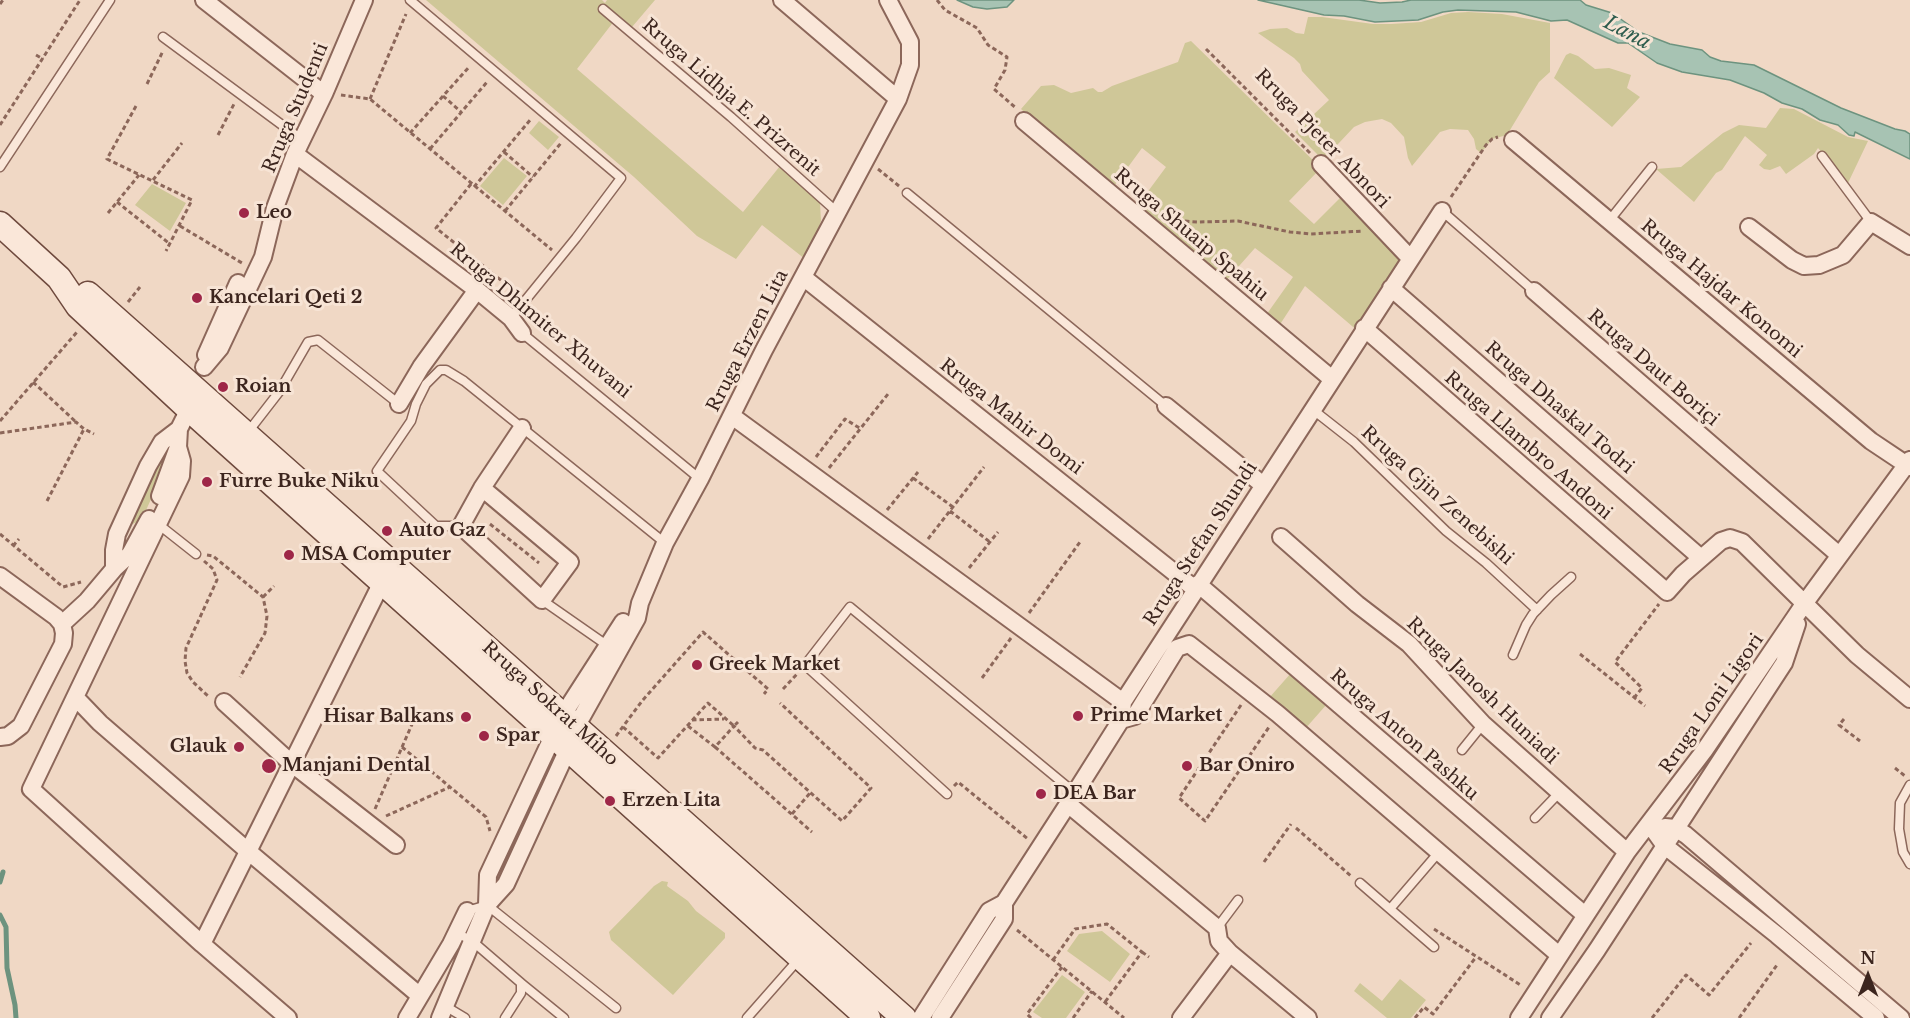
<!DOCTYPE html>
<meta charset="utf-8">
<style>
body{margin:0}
#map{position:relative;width:1910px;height:1018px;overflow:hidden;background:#f0d8c5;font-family:"Libre Baskerville",serif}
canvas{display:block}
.north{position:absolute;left:1838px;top:946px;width:60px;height:60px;-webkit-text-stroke:4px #f7e4d5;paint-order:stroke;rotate:0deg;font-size:16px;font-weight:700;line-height:24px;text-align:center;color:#3c251e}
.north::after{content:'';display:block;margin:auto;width:21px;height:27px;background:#3c251e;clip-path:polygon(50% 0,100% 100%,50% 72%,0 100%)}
</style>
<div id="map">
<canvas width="1910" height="1018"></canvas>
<div class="north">N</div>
</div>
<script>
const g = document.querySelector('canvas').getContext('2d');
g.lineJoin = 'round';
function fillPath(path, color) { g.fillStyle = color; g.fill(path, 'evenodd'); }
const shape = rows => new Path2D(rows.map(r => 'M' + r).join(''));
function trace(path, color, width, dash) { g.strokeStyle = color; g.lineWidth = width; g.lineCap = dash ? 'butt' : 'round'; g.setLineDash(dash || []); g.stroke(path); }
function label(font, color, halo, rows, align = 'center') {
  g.font = font + ' "Libre Baskerville",serif'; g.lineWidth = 6; g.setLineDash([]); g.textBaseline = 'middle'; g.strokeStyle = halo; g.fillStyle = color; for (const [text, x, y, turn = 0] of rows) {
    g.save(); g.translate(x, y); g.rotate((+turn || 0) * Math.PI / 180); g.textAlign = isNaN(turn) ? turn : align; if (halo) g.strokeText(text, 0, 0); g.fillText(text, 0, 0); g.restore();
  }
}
const green = shape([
 [426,0,602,0,605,3,607,0,655,0,632,27,618,16,577,69,743,212,780,166,820,203,821,221,812,247,805,259,762,225,736,259,697,236,634,177],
 [1468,12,1502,14,1550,23,1550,72,1539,82,1507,135,1492,139,1481,153,1476,149,1474,139,1468,130,1450,129,1440,132,1412,166,1408,158,1404,137,1391,123,1382,119,1365,122,1354,127,1323,160,1295,132,1329,100,1302,71,1300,64,1294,58,1258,33,1270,29,1287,28,1296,33,1304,34,1308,17,1322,17,1373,24,1391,24,1421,22,1451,13],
 [1191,41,1321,168,1289,201,1314,224,1343,195,1403,257,1359,332,1305,286,1277,329,1264,318,1293,277,1255,248,1224,283,1135,209,1166,167,1142,148,1112,189,1021,109,1041,86,1054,85,1071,93,1093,88,1098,92,1102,92,1112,86,1178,62,1185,43],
 [1570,53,1578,56,1595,69,1609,68,1631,75,1627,88,1640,97,1612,127,1554,78,1566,55],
 [1780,108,1794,109,1848,137,1868,141,1848,183,1818,148,1814,154,1786,174,1780,166,1770,170,1764,169,1759,165,1767,155,1745,136,1722,170,1716,173,1694,202,1656,169,1681,167,1723,133,1739,125,1766,128],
 [539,121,559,137,548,150,529,133],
 [504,158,527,176,503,205,480,186],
 [152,184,186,203,170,231,135,205],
 [155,459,167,464,142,519,124,529],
 [1291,673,1327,704,1305,729,1269,698],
 [662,881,668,882,667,886,688,901,696,911,725,933,725,938,673,995,611,940,609,932,654,886],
 [1102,931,1130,954,1110,982,1067,951,1079,934],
 [1062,975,1085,992,1066,1018,1042,1018,1033,1012],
 [1400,979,1426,1000,1411,1018,1387,1018,1354,991,1360,983,1382,1001]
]);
const water = shape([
 [957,0,1014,0,1007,7,987,9,973,7,957,0],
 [1258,0,1359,0,1380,3,1402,2,1411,0,1580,0,1586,5,1612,13,1639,32,1670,44,1702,50,1710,57,1721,61,1754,65,1841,108,1895,129,1905,131,1910,134,1910,159,1855,132,1854,136,1849,135,1838,125,1820,120,1802,109,1782,103,1764,93,1730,80,1682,72,1657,63,1628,43,1618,43,1567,20,1551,21,1516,12,1458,10,1443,12,1418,20,1375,22,1344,16,1324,15,1258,0]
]);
const stream = shape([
 [0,882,3,872],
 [0,915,6,927,7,968,15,1005,16,1018]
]);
const path = shape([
 [937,0,945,10,977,28,988,45,1007,57,1005,70,994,89,1016,108],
 [0,4,3,0],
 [1206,49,1311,154],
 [36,55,43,59],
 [147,84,163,51],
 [341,95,370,99,552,250],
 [443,96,461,112],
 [370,99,406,14],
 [136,106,107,159,192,200,166,251],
 [0,125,80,0],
 [410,133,469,67],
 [218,135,234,104],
 [430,149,487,82],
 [504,152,533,177],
 [878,169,899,186],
 [153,180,182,143],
 [471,184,436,228,517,293],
 [474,187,531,119],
 [1451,197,1486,145,1492,139,1498,137],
 [117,202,170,244],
 [505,211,561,143],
 [108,213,139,175],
 [1170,220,1197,222,1238,221,1290,232,1311,234,1363,231],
 [180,226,242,263],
 [128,302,140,287],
 [33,382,76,422],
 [0,421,77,332],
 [0,433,76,422,84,429,94,434],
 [816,457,845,419,861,429],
 [829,468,888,394],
 [913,478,953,507],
 [47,501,84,429],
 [887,510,918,472],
 [950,511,990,542],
 [490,524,539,563],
 [0,534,63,587,81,582],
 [928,539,984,467],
 [13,546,19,539],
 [302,554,311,544],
 [207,555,213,556,263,597,267,616,265,633,240,677],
 [204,561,213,569,217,580,186,648,185,661,187,673,193,682,208,696],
 [969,568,998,532],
 [263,597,274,586],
 [1029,613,1080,542],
 [1580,654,1645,706],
 [982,678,1011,638],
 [783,689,798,673],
 [1634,698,1642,688,1615,662,1659,604],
 [1241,705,1179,798,1205,821,1269,727],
 [1844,719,1839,725,1860,741],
 [692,720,724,719],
 [688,726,715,747,734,726,755,748,763,750,842,821,871,788,780,703],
 [623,727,658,758,708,703,734,726,738,722],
 [616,736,642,701,703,632,768,689,764,694],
 [1681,736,1690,742],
 [402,747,486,817,490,831],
 [715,747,812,832],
 [1895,768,1905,776],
 [954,786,958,782,1028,839],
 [375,809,413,722],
 [792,814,810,793],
 [386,816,450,787],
 [1296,828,1351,876],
 [1264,862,1291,824],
 [1434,929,1522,986],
 [1017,930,1124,1018],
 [1142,952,1149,957],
 [1053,960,1075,929,1107,924,1142,952,1105,1002],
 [1031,1018,1027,1014,1062,967],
 [1073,1018,1092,991],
 [1415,1018,1424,1007,1433,1014,1476,957],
 [1652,1018,1686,975,1709,995,1751,943],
 [1739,1018,1777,965]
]);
const lane = shape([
 [410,0,621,178,576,238,511,318],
 [603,9,731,117,837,212],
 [163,37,301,139],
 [1822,156,1871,222],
 [0,167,110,0],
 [907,193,1166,406],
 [1442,211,1534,291],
 [1609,221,1652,167],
 [522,333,700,479],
 [1312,409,1354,442,1446,531,1486,563,1537,610],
 [248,432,279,392,308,342,318,340,399,404],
 [158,524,196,554],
 [461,526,436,526,377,471,411,421,416,404,426,384,440,370,446,370,464,381,665,543],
 [542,600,608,646],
 [1513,655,1526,625,1533,614,1551,595,1571,577],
 [1462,750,1483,724],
 [1910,785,1900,803,1899,829,1903,852,1910,864],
 [947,794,805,665,850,607,1075,793],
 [1535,818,1560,792],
 [1360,883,1434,947],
 [1390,909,1439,852],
 [467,911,487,905,616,1008],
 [1217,928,1238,900],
 [456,933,471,940,521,983,521,993,505,1018],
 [521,983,564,1018],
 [445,1006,465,1018],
 [747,1018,798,960]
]);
const street = shape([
 [204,0,324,94],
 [782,0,898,99],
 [1024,121,1332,379],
 [1513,140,1871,441,1910,467],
 [295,154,477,290,511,318,522,333],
 [1321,164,1410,258],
 [1749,227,1792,260,1804,266,1819,265,1843,255,1871,222,1910,246],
 [803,277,1195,589],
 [1391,288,1701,558],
 [1534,291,1839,555],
 [1364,328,1667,592,1683,574,1721,541,1730,538,1742,542,1857,655,1910,699],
 [206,355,238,283],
 [204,367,220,348,263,257,275,208,295,154,324,94,364,0],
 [399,404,421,367,477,290],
 [1166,406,1263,485],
 [732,416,1123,702],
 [178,447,182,461,181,476,31,789,202,944,288,1018],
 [482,488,570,562,542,600,461,526,482,488,522,428],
 [160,496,178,447,179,429,189,409],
 [1281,537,1357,604,1409,644,1483,724,1627,852],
 [114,569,114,550,117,534,148,466,162,442,179,429],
 [0,576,56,617,62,624,64,633,63,644,21,726,8,736,0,737],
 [1198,584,1585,915],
 [62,624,87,601,114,569,130,554,149,519],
 [76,698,100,723,249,852,419,995],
 [224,702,291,763,396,845],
 [563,715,623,622],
 [1121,720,1135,716,1177,648,1189,644,1278,714,1559,955],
 [576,727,637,618,640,603,665,543,700,479,764,350,898,99,910,65,910,42,888,0],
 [1068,804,1217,928,1219,941,1230,953,1308,1018],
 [1650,825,1665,846,1777,935,1876,1018],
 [1665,827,1675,828,1686,835,1901,1018],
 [487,905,488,875,553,736],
 [202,944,382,582],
 [407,1018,451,944,467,911],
 [440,1018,487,905,506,884,568,749],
 [921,1018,989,911,1004,903,1068,804,1121,720,1123,702,1442,211],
 [940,1018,1004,919,1004,903],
 [1181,1018,1230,953],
 [1519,1018,1627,852,1704,751,1804,604,1910,460],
 [1550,1018,1597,950,1784,663,1797,624]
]);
const secondary = shape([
 [0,224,59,278,78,306,189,409,868,1018],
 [88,294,904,1018]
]);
const markers = [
 [244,213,6,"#9e2748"],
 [197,298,6,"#9e2748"],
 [223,387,6,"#9e2748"],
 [207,482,6,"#9e2748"],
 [387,531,6,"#9e2748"],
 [289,555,6,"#9e2748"],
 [697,665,6,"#9e2748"],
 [1078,716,6,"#9e2748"],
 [466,717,6,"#9e2748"],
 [484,736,6,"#9e2748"],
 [239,747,6,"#9e2748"],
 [269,766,8,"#9e2748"],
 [1187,766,6,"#9e2748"],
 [1041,794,6,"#9e2748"],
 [610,801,6,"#9e2748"]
];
const streetNames = [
 ["Rruga Lidhja E. Prizrenit",731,98,41],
 ["Rruga Studenti",296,108,-67],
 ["Rruga Pjeter Abnori",1322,139,46],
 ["Rruga Shuaip Spahiu",1191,235,40],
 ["Rruga Hajdar Konomi",1721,289,40],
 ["Rruga Dhimiter Xhuvani",540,321,40],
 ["Rruga Erzen Lita",748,341,-63],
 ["Rruga Daut Boriçi",1653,368,41],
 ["Rruga Dhaskal Todri",1559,408,41],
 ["Rruga Mahir Domi",1011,417,38],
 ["Rruga Llambro Andoni",1528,446,41],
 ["Rruga Gjin Zenebishi",1437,496,42],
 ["Rruga Stefan Shundi",1201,544,-57],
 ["Rruga Janosh Huniadi",1482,691,44],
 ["Rruga Sokrat Miho",550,704,42],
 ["Rruga Loni Ligori",1712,704,-55],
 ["Rruga Anton Pashku",1404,735,41]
];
const poiNames = [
 ["Leo",256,213],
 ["Kancelari Qeti 2",209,298],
 ["Roian",235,387],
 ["Furre Buke Niku",219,482],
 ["Auto Gaz",399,531],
 ["MSA Computer",301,555],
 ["Greek Market",709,665],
 ["Prime Market",1090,716],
 ["Hisar Balkans",454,717,"right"],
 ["Spar",496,736],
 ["Glauk",227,747,"right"],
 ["Manjani Dental",282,766],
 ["Bar Oniro",1199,766],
 ["DEA Bar",1053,794],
 ["Erzen Lita",622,801]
];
const waterNames = [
 ["Lana",1627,33,28]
];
fillPath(green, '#cfc798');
fillPath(water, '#a7c3b3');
trace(water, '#6d937f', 1.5);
trace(stream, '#6d937f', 5);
trace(lane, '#8c675a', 11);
trace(street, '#8c675a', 20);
trace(secondary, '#6e493d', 27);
trace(path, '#8c675a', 3, [4.5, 3]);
trace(lane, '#fae7d9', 8);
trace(street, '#fae7d9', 16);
trace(secondary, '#fae7d9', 24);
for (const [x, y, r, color] of markers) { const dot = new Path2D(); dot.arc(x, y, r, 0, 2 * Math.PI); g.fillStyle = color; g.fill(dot); trace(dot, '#f7e4d5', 2); }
label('18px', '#3c251e', '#f7e4d5', streetNames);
label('bold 18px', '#3c251e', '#f7e4d5', poiNames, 'left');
label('italic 20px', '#2d5c4d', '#f7e4d5', waterNames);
</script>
